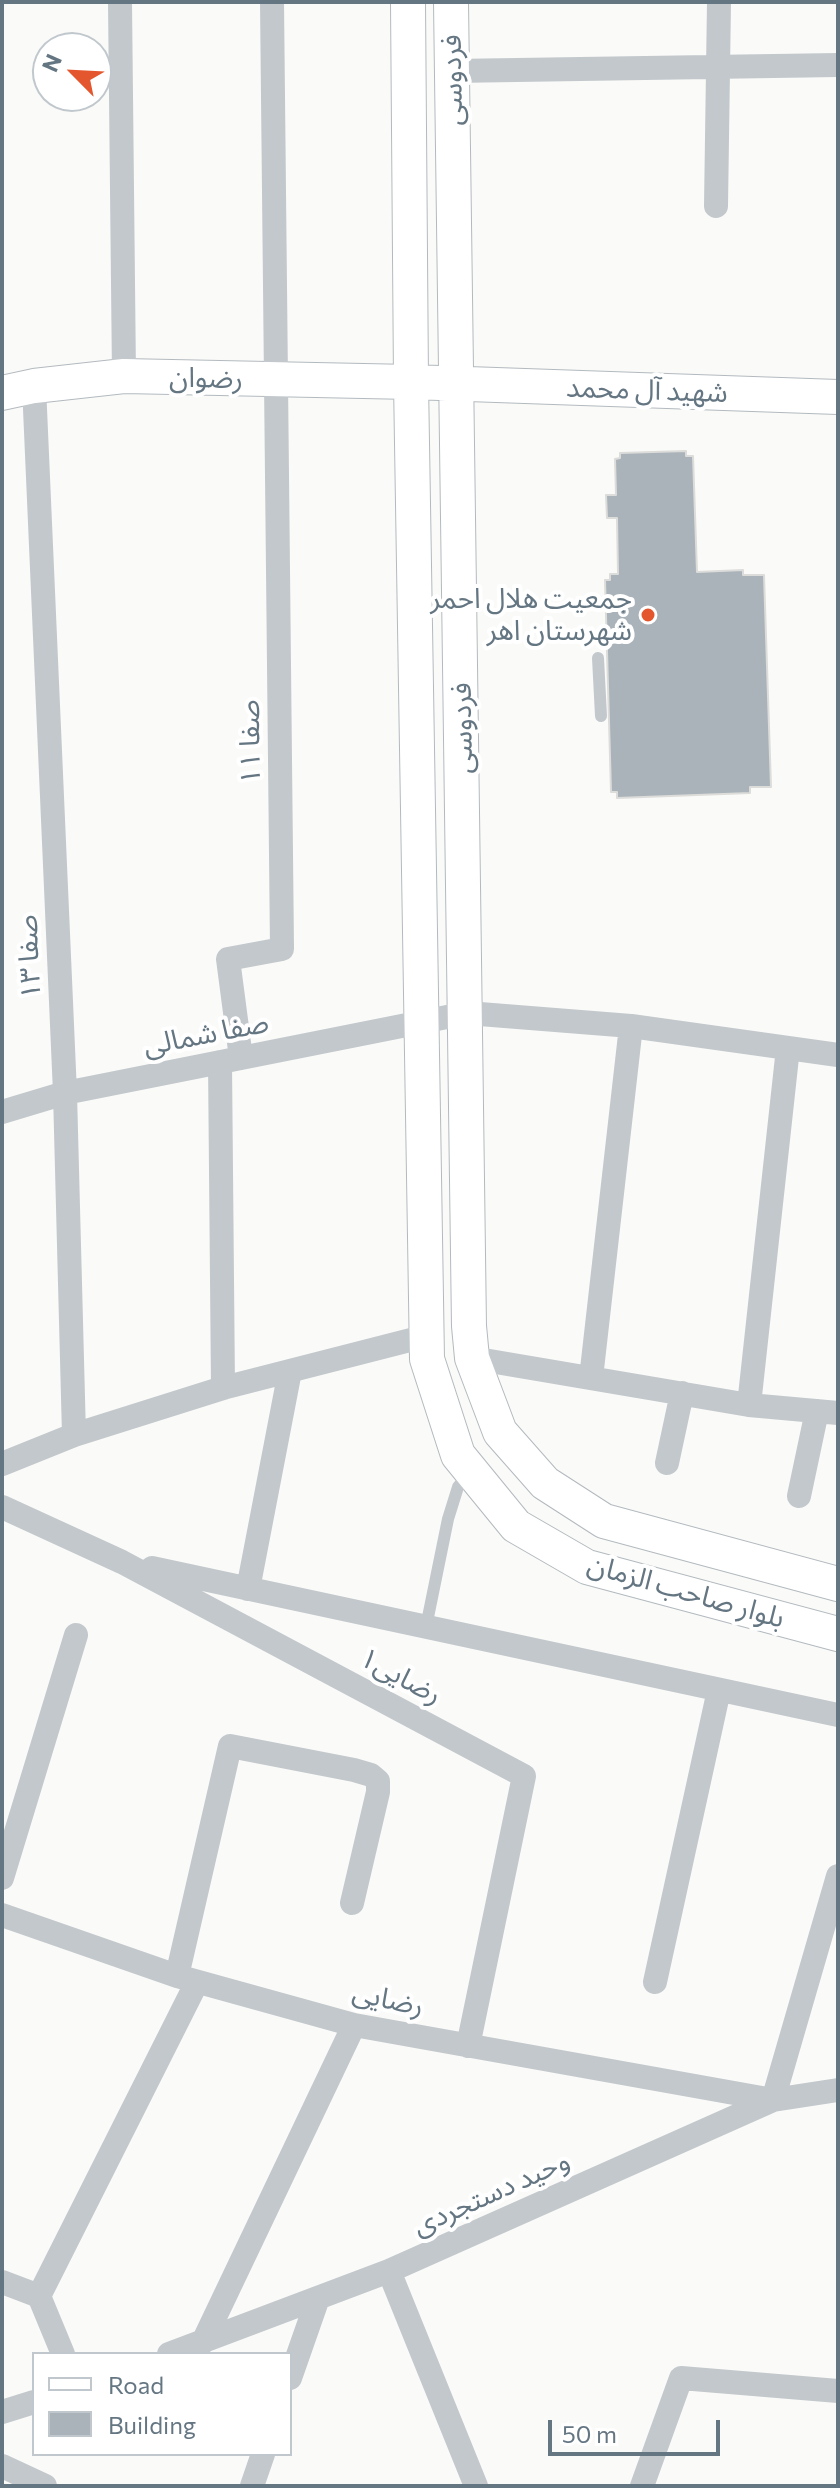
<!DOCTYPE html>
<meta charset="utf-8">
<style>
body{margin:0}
#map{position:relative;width:840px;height:2488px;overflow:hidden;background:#fafaf8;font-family:Commissioner,sans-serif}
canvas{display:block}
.frame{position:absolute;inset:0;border:4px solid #657683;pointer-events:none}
.legend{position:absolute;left:32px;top:2352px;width:260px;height:104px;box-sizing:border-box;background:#fff;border:2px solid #c1c8cd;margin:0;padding:10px 14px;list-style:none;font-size:24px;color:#657683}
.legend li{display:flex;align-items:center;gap:16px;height:40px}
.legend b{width:40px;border:2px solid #c1c8cd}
.north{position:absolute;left:32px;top:32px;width:80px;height:80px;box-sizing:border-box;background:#fff;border:2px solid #c1c8cd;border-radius:50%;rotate:294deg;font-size:22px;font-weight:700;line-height:32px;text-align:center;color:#657683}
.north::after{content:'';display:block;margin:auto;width:28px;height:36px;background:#e4572e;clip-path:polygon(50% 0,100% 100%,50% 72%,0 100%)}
.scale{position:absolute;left:548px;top:2420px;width:172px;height:36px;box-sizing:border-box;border:4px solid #657683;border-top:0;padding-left:10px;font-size:24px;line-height:28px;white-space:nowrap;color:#657683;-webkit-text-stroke:6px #fff;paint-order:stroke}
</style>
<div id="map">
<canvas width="840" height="2488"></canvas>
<div class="frame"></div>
<ul class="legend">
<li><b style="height:10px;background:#fff"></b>Road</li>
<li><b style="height:22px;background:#aab3b9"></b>Building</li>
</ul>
<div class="north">N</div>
<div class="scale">50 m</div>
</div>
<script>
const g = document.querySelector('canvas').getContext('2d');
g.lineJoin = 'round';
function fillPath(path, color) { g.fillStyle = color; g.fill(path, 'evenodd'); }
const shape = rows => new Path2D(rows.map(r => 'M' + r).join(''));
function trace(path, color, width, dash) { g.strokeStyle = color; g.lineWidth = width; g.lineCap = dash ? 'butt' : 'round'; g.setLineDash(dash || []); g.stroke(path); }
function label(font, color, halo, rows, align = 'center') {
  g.font = font + ' Commissioner,"Noto Sans Arabic",sans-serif'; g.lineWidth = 8; g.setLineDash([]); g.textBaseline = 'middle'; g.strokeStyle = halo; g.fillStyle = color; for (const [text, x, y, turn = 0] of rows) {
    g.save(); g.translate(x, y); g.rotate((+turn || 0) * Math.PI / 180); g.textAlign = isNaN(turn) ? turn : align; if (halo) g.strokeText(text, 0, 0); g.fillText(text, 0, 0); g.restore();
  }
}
const building = shape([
 [686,451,686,456,693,456,697,572,743,570,743,575,764,575,771,787,750,787,750,793,617,798,617,792,611,792,605,580,610,580,610,574,618,574,617,518,607,518,606,495,616,495,615,459,620,458,620,453,686,451]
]);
const lane = shape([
 [598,658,601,716],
 [426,1627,448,1519,458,1487,469,1474]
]);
const street = shape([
 [120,2,124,376],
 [452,71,838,65],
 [716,206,719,2],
 [34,386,65,1093,74,1435],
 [241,1058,228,959,282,949,272,2],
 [220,1062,223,1388],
 [2,1112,65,1093,467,1013,631,1026,838,1055],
 [472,1358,749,1405,838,1413],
 [591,1378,631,1026],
 [749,1405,788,1048],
 [667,1463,682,1393],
 [2,1464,74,1435,223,1388,426,1336],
 [799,1496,817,1411],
 [2,1507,122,1562,524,1776,468,2046],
 [152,1568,838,1715],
 [248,1589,290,1371],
 [2,1878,76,1635],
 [2,1915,177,1976,354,2025,773,2100,838,1876],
 [177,1976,230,1746,354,1770,371,1775,378,1781,378,1792,352,1903],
 [655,1982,719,1690],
 [389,2271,476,2486],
 [2,2282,39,2296],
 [203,2342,354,2025],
 [63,2354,39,2296,197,1982],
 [169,2354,389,2271,773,2100,838,2090],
 [290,2378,318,2298],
 [2,2412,34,2402],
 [2,2466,45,2486],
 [252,2486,263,2454],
 [642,2486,681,2378,838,2391]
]);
const secondary = shape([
 [408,2,411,382,427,1359,458,1455,516,1526,587,1567,838,1634],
 [451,2,469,1326,472,1358,500,1432,545,1483,604,1521,838,1584],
 [2,393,34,386,124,376,411,382,838,397]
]);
const markers = [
 [648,615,8,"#e4572e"]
];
const streetNames = [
 ["فردوسی",452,80,-91],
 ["رضوان",206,378,1],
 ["شهید آل محمد",647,390,2],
 ["فردوسی",462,728,-91],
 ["صفا ۱۱",250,742,-91],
 ["صفا ۱۳",29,957,-93],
 ["صفا شمالی",206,1034,-11],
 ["بلوار صاحب الزمان",686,1591,16],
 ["رضایی۱",401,1676,28],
 ["رضایی",388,1999,12],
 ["وحید دستجردی",491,2193,-24]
];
const poiNames = [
 ["جمعیت هلال احمر",632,599],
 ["شهرستان اهر",632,631]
];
fillPath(building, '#aab3b9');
trace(building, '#dcdcda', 2);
trace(secondary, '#b3babf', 36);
trace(lane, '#c3c8cc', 12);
trace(street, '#c3c8cc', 24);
trace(secondary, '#fff', 34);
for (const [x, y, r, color] of markers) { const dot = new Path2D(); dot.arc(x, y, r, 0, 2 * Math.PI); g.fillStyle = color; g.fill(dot); trace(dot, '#fff', 3); }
label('28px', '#657683', '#fff', streetNames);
label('28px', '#657683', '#fff', poiNames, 'right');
</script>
